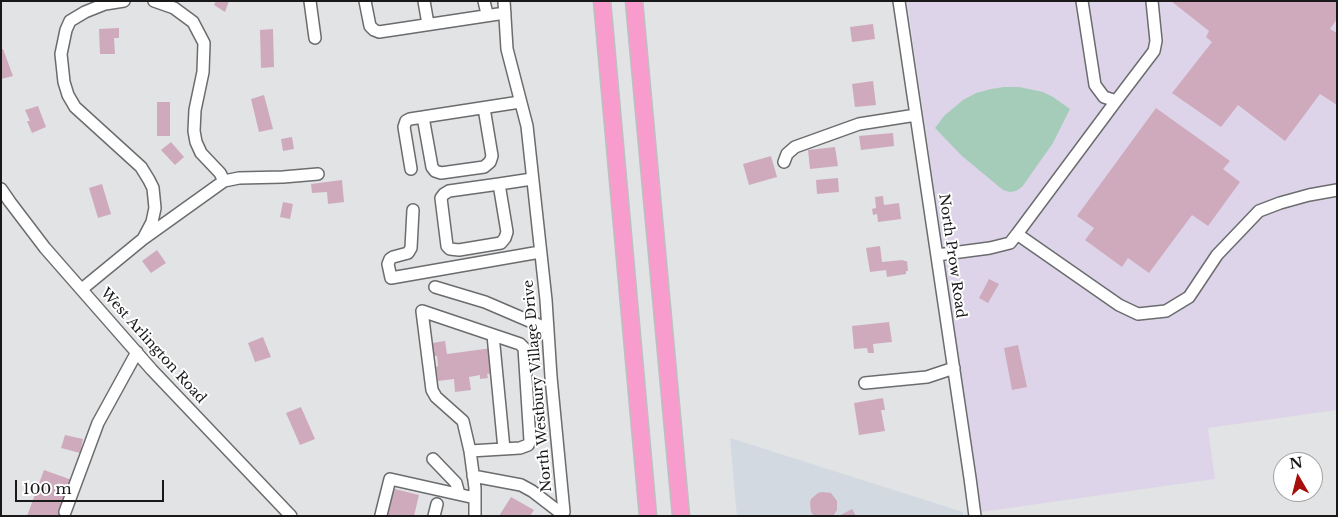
<!DOCTYPE html>
<style>
body{margin:0}
#map{position:relative;width:1338px;height:517px;overflow:hidden;background:#e1e3e5;font-family:"Libre Baskerville",serif}
canvas{display:block}
.frame{position:absolute;inset:0;border:2px solid #19191a;pointer-events:none}
.north{position:absolute;left:1273px;top:452px;width:50px;height:50px;box-sizing:border-box;background:#fff;border:1px solid #a3a3a3;border-radius:50%;rotate:352deg;font-size:14px;font-weight:700;line-height:20px;text-align:center;color:#19191a}
.north::after{content:'';display:block;margin:auto;width:18px;height:22px;background:#a5100d;clip-path:polygon(50% 0,100% 100%,50% 72%,0 100%)}
.scale{position:absolute;left:15px;top:480px;width:149px;height:22px;box-sizing:border-box;border:2px solid #19191a;border-top:0;padding-left:6px;font-size:15px;line-height:18px;white-space:nowrap;color:#19191a;-webkit-text-stroke:4px #fff;paint-order:stroke}
</style>
<div id="map">
<canvas width="1338" height="517"></canvas>
<div class="frame"></div>
<div class="north">N</div>
<div class="scale">100 m</div>
</div>
<script>
const g = document.querySelector('canvas').getContext('2d');
g.lineJoin = 'round';
function fillPath(path, color) { g.fillStyle = color; g.fill(path, 'evenodd'); }
const shape = rows => new Path2D(rows.map(r => 'M' + r).join(''));
function trace(path, color, width, dash) { g.strokeStyle = color; g.lineWidth = width; g.lineCap = dash ? 'butt' : 'round'; g.setLineDash(dash || []); g.stroke(path); }
function label(font, color, halo, rows, align = 'center') {
  g.font = font + ' "Libre Baskerville",serif'; g.lineWidth = 4; g.setLineDash([]); g.textBaseline = 'middle'; g.strokeStyle = halo; g.fillStyle = color; for (const [text, x, y, turn = 0] of rows) {
    g.save(); g.translate(x, y); g.rotate((+turn || 0) * Math.PI / 180); g.textAlign = isNaN(turn) ? turn : align; if (halo) g.strokeText(text, 0, 0); g.fillText(text, 0, 0); g.restore();
  }
}
const built = shape([
 [730,438,963,512,963,516,737,516]
]);
const education = shape([
 [907,1,1337,1,1337,410,1208,428,1215,479,981,512]
]);
const green = shape([
 [1004,87,1019,87,1043,92,1053,97,1070,109,1053,143,1022,187,1016,191,1010,192,1003,190,962,156,935,128,944,116,963,100,976,93,991,89]
]);
const building = shape([
 [216,1,229,1,225,12,214,5],
 [1171,1,1337,1,1337,19,1330,29,1337,33,1337,105,1320,94,1285,141,1238,105,1221,127,1172,93,1212,42,1206,37,1209,31],
 [873,24,875,39,852,42,850,27],
 [119,28,119,38,114,38,115,54,100,54,99,29],
 [273,29,274,67,261,68,260,30],
 [1,49,3,49,13,76,1,79],
 [873,81,876,105,855,107,852,84],
 [264,95,273,129,259,132,251,99],
 [157,102,170,102,170,136,157,136],
 [38,106,46,127,32,133,27,121,30,121,25,110],
 [1156,108,1230,161,1223,169,1240,182,1208,226,1192,215,1149,273,1128,258,1122,267,1085,240,1094,228,1077,216],
 [893,133,894,146,861,150,859,136],
 [292,137,294,149,283,151,281,139],
 [171,142,184,157,175,165,161,150],
 [835,147,838,166,810,169,808,150],
 [771,156,777,177,749,185,743,164],
 [838,178,839,192,817,194,816,180],
 [342,180,344,202,328,204,327,192,312,193,311,184],
 [102,184,111,214,98,218,89,188],
 [883,196,884,205,899,203,901,219,878,222,877,214,873,215,872,209,876,208,875,197],
 [283,202,293,204,290,219,280,217],
 [880,246,882,262,903,260,904,261,907,261,908,271,906,271,906,274,887,277,886,270,870,272,866,248],
 [157,250,166,263,151,273,142,261],
 [989,279,999,284,988,303,979,298],
 [889,322,892,342,873,344,874,353,868,353,867,348,854,349,852,326],
 [263,337,271,357,255,362,248,343],
 [445,341,447,354,492,348,495,373,487,374,488,378,480,379,480,375,469,377,471,390,455,392,454,379,438,381,436,367,438,366,437,356,433,356,432,343],
 [1018,345,1027,387,1012,390,1004,348],
 [883,398,885,410,881,410,885,431,859,435,854,403],
 [301,407,315,439,300,445,286,413],
 [65,435,83,439,80,453,61,448],
 [44,470,72,480,59,516,27,516],
 [391,488,419,495,414,516,384,516],
 [822,492,831,493,837,501,837,510,833,516,814,516,811,512,810,503,811,499,818,493],
 [511,497,534,510,530,516,499,516],
 [852,509,856,516,839,516]
]);
const minor = shape([
 [124,1,105,4,85,12,70,21,66,30,61,54,64,82,68,95,75,107,141,167,149,180,153,188,155,208,152,222,143,239],
 [154,1,174,8,193,22,204,43,203,72,195,110,194,131,196,142,201,153,220,173,224,181],
 [310,1,315,38],
 [365,1,370,26,374,30,379,32,505,13],
 [424,1,428,24],
 [484,1,487,14],
 [504,1,507,49,527,126,546,300,551,377,564,512,561,516],
 [899,1,970,478,975,516],
 [1082,1,1095,85,1104,97,1116,101,1154,51,1156,41,1152,1],
 [1116,101,1017,234,1119,305,1138,314,1166,311,1189,297,1217,255,1259,211,1280,203,1309,195,1337,190],
 [423,117,432,167,435,171,441,173,484,167,490,162,492,156,484,108],
 [784,162,787,154,795,147,859,124,916,115],
 [411,169,404,127,406,121,410,119,520,102],
 [499,184,507,232,505,238,501,243,459,250,450,249,447,246,441,198,444,194,449,191,499,184,532,179],
 [1,189,10,202,45,248,152,370,291,516],
 [413,210,411,248,408,253,393,257,390,259,388,264,391,278,540,252],
 [937,255,990,248,1010,243,1017,234],
 [435,287,485,302,548,329],
 [82,289,143,239,224,181,239,178,283,177,318,174],
 [493,335,504,449],
 [865,383,927,377,954,368],
 [470,451,520,448,528,445,530,441,524,348,520,344,422,311,432,390,436,397,463,421,470,451,475,488,475,516],
 [433,459,456,483,459,494],
 [473,476,521,485,532,491,562,514],
 [65,512,98,423,137,352],
 [381,515,390,479,475,498],
 [434,516,437,504]
]);
const highway = shape([
 [602,1,648,516],
 [634,1,681,516]
]);
const streetNames = [
 ["North Prow Road",952,256,82],
 ["West Arlington Road",153,346,48],
 ["North Westbury Village Drive",538,386,-95]
];
fillPath(built, '#d2d9e1');
fillPath(education, '#ded4e9');
fillPath(green, '#a5ccb9');
fillPath(building, '#cfaabd');
trace(minor, '#6a6c6e', 14);
trace(highway, '#bfbfbf', 19);
trace(minor, '#fff', 11);
trace(highway, '#f79ccd', 16);
label('14px', '#19191a', '#fff', streetNames);
</script>
